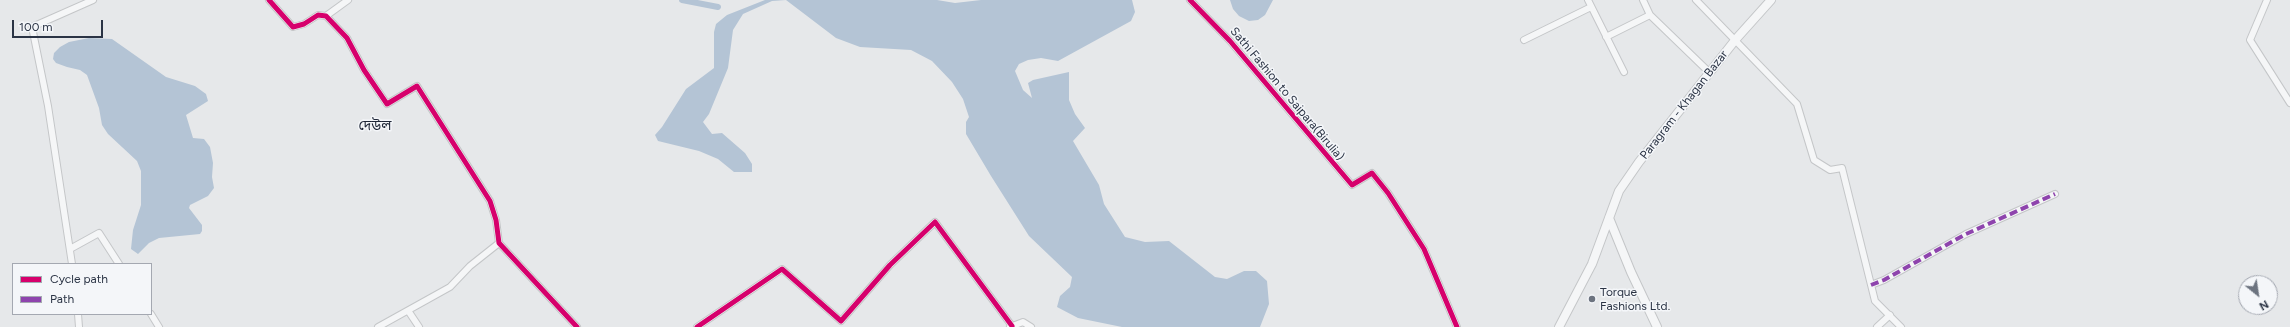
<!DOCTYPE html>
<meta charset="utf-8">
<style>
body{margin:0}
#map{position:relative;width:2290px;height:327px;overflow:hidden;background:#e6e8ea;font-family:Figtree,sans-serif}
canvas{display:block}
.legend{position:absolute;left:12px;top:263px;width:140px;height:52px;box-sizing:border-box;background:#f4f6f9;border:1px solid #a4a8b1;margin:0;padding:5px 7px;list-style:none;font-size:12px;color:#2b3445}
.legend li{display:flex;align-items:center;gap:8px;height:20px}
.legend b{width:20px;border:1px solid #a4a8b1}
.north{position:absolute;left:2238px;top:275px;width:40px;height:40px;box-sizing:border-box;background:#f4f6f9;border:1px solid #a4a8b1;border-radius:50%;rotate:150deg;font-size:11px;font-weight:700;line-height:16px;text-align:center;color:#2b3445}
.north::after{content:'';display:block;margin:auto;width:14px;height:18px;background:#6c737f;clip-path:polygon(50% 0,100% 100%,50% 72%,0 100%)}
.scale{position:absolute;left:12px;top:20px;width:91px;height:18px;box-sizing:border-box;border:2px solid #2b3445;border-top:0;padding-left:5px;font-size:12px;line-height:14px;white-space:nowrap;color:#2b3445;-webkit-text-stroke:3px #f4f6f9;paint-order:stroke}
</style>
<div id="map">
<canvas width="2290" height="327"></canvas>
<ul class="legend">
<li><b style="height:5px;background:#d6006c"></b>Cycle path</li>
<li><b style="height:5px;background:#8e44ad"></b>Path</li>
</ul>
<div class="north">N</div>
<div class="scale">100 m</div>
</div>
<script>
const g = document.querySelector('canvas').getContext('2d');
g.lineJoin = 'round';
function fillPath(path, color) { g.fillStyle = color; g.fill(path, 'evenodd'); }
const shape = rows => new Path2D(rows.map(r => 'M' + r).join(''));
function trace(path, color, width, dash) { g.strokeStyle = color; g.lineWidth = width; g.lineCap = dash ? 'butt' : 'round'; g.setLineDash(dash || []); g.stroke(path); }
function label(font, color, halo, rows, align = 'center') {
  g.font = font + ' Figtree,"Noto Sans Bengali",sans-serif'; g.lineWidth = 3; g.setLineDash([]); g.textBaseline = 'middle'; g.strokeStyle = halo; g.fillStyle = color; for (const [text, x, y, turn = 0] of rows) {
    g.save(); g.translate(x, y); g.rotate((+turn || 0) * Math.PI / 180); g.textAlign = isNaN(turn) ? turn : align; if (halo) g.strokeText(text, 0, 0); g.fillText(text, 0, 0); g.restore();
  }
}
const water = shape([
 [765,0,937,0,955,3,981,0,1132,0,1135,12,1131,21,1058,61,1041,58,1028,60,1019,64,1015,71,1023,90,1032,98,1028,83,1033,80,1069,72,1069,100,1075,114,1085,128,1073,141,1099,185,1104,204,1125,237,1145,242,1169,241,1215,277,1227,279,1244,271,1256,271,1267,281,1269,304,1260,327,1122,327,1078,318,1057,307,1060,296,1070,287,1072,277,1029,236,991,176,966,134,966,122,969,117,963,99,952,82,932,61,911,50,860,47,836,38,786,0,772,1,743,14,733,30,728,68,709,114,703,122,712,134,722,133,745,153,752,164,752,172,734,172,718,159,699,151,658,141,655,135,662,127,686,89,714,68,714,32,716,24,727,15],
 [1230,0,1273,0,1265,15,1258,20,1249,21,1239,16,1233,9],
 [89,38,112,39,166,77,195,86,206,94,208,101,186,115,193,138,204,139,210,147,213,163,212,177,214,188,208,196,190,205,189,208,202,225,202,231,200,234,159,238,149,243,138,254,131,249,133,230,141,205,141,171,137,161,108,134,102,125,99,108,87,75,80,70,67,67,56,63,53,59,54,53,60,47,69,42]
]);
const canal = shape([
 [682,0,718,7]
]);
const minor = shape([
 [269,0,293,27,304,24,318,15,326,16,347,38,364,70,387,104,417,86,490,201,496,220,499,243,577,327],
 [1190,0,1230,41,1352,185,1372,173,1388,193,1424,249,1457,327],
 [1588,0,1624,72],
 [1643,0,1650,15,1710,73],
 [1696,0,1797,104,1814,160,1830,170,1842,168,1875,301,1901,327],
 [2267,0,2250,40,2290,103],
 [326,16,348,0],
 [1606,37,1650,15],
 [1524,40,1591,7],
 [70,249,99,233,119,264],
 [72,264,48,106,32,27,93,0],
 [1871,285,1884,280,1966,234,2055,194],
 [409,312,419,327],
 [78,314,79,327],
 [151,314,159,327],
 [378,327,450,287,470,266,499,243],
 [697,327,782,269,841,321,890,265,935,222,1012,326],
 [1010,327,1023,322,1031,327],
 [1877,327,1890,315]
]);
const tertiary = shape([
 [1609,218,1631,272,1657,327],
 [1559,327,1592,264,1619,191,1639,162,1736,39,1771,0]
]);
const quiet = shape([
 [1871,285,1884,280,1966,234,2055,194]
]);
const cycleway = shape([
 [269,0,293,27,304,24,318,15,326,16,347,38,364,70,387,104,417,86,490,201,496,220,499,243,577,327],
 [1190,0,1230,41,1352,185,1372,173,1388,193,1424,249,1457,327],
 [697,327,782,269,841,321,890,265,935,222,1012,326]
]);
const markers = [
 [1592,299,4,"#6c737f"]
];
const streetNames = [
 ["Sathi Fashion to Saipara(Birulia)",1287,94,50],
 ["Paragram - Khagan Bazar",1684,105,-52]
];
const poiNames = [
 ["Torque",1600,292],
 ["Fashions Ltd.",1600,306]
];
const quarterNames = [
 ["দেউল",375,126]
];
fillPath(water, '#b4c4d5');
trace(canal, '#b4c4d5', 6);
trace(minor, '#c4c6c8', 8);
trace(tertiary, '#c4c6c8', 10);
trace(minor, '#f5f6f7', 6);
trace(tertiary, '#f5f6f7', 8);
trace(quiet, '#8e44ad', 4, [8, 4]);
trace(cycleway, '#d6006c', 5);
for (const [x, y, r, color] of markers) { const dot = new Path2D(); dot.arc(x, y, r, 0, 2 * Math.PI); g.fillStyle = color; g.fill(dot); trace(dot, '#f4f6f9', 1.5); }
label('12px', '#2b3445', '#f4f6f9', streetNames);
label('12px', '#2b3445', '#f4f6f9', poiNames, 'left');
label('14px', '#1d2536', '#f4f6f9', quarterNames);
</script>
